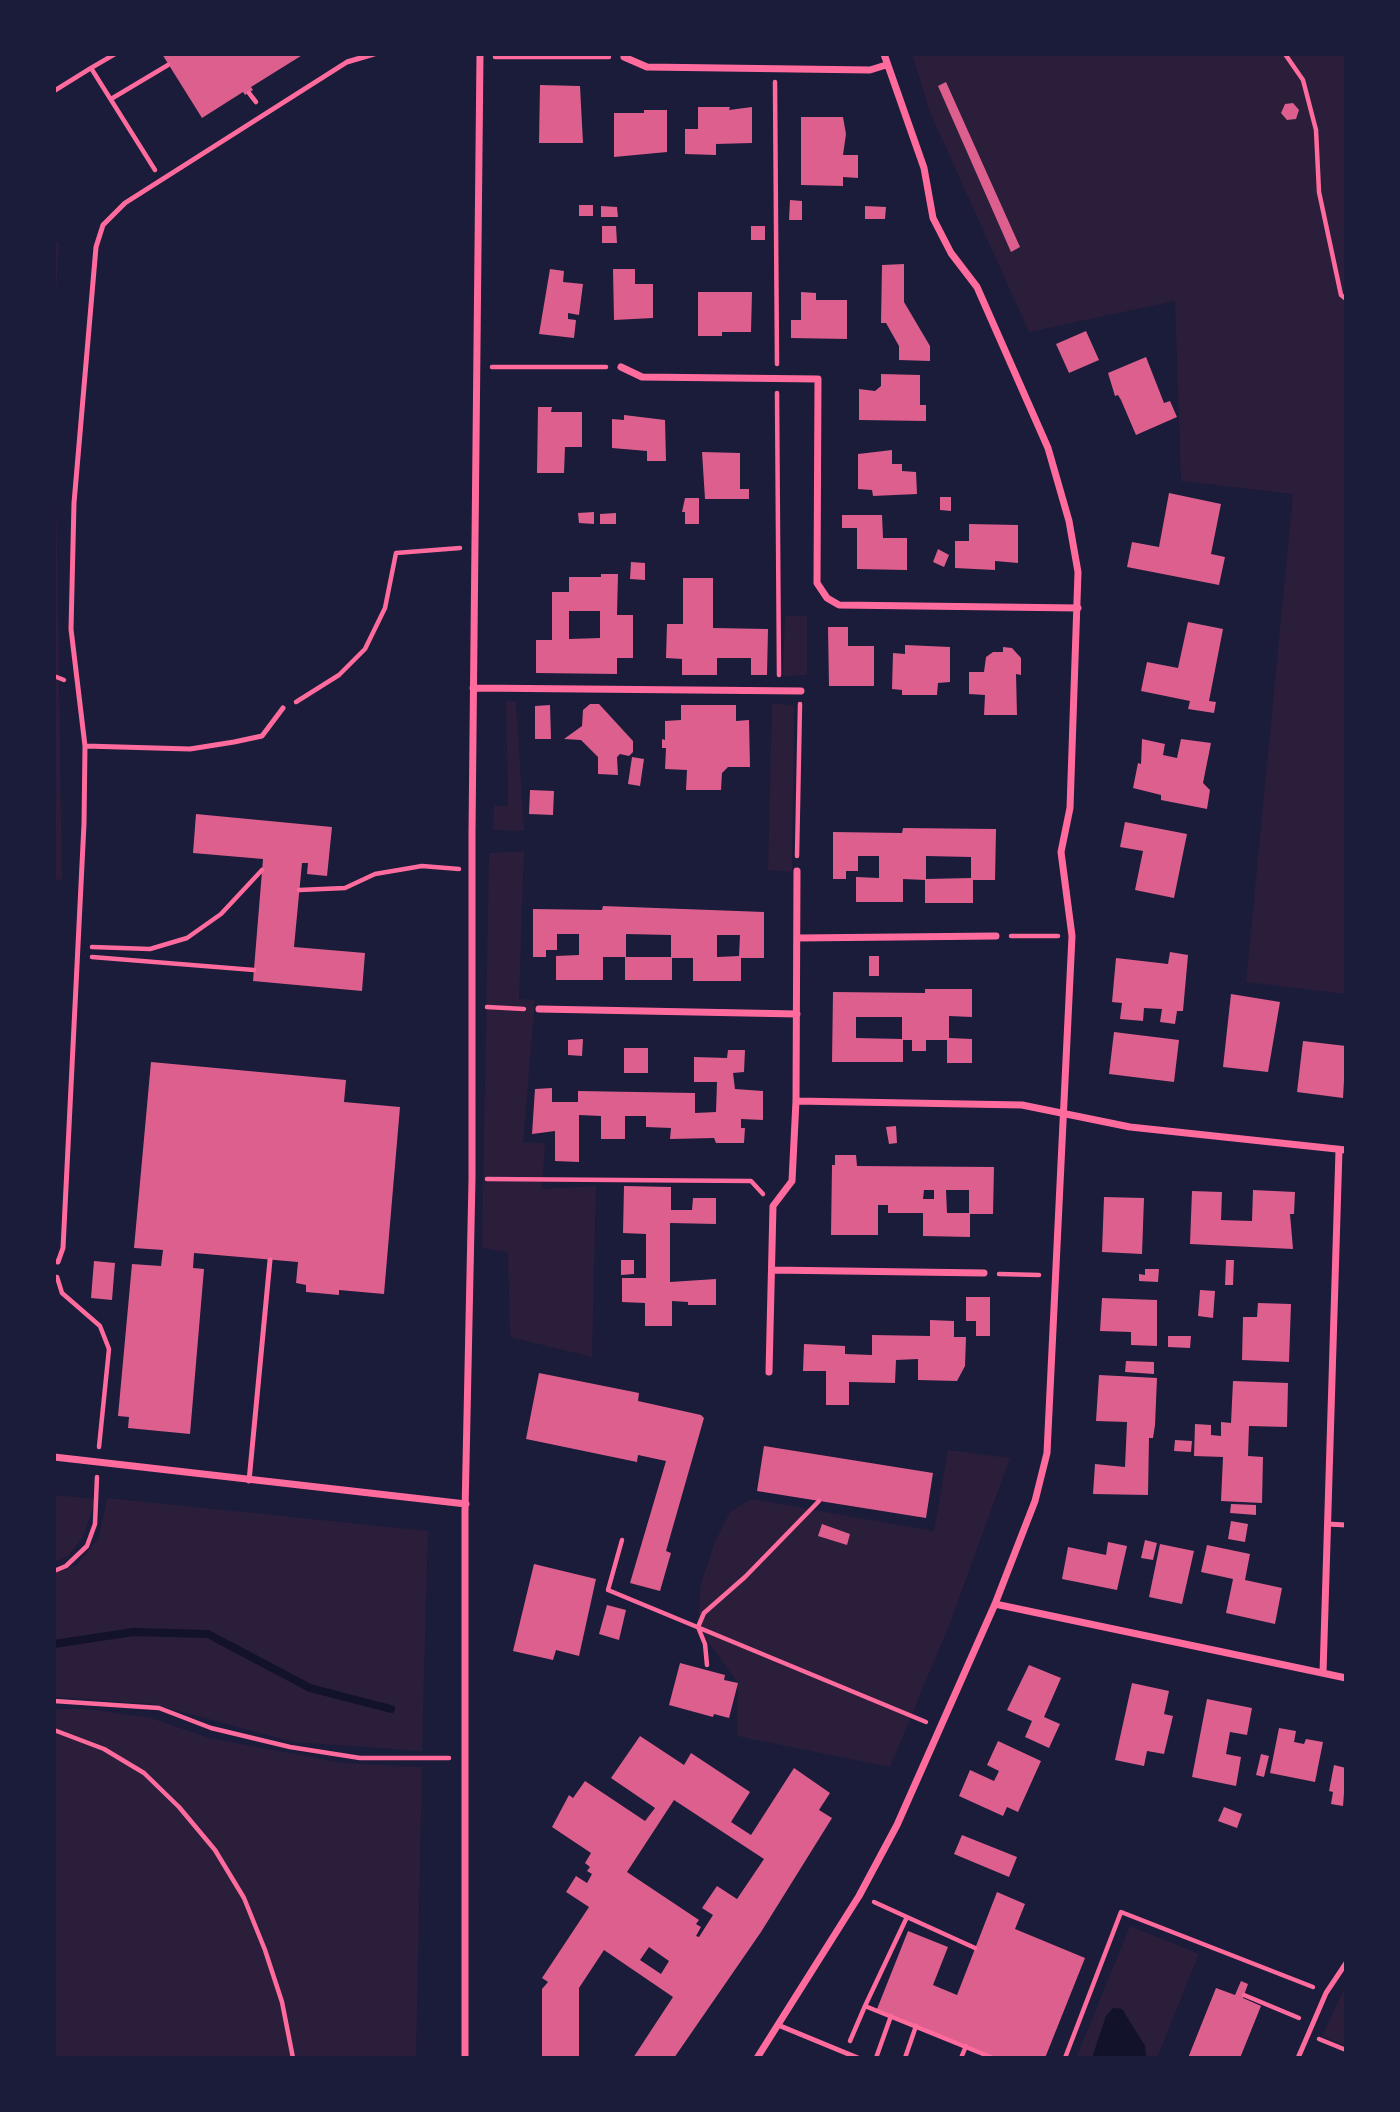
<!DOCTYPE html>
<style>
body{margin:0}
#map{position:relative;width:1400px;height:2112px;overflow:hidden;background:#1b1b3a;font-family:Roboto,sans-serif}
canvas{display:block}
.frame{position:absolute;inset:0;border:56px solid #1b1b3a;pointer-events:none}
</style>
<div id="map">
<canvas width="1400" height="2112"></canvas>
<div class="frame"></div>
</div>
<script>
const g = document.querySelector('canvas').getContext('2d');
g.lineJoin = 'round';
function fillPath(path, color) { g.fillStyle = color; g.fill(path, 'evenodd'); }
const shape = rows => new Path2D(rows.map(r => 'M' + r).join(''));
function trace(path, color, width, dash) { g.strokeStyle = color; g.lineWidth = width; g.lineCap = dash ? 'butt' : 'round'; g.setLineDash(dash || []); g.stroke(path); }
const green = shape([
 [912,54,1346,54,1346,994,1246,982,1293,494,1181,481,1175,301,1029,332,929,110],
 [54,238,59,244,54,328],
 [54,402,57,541,62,880,54,879],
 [785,616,807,616,807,675,783,676],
 [506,701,516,701,524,831,493,830,494,806,508,806],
 [772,703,794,706,792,872,768,870],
 [524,851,519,999,535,1000,523,1142,545,1143,542,1189,596,1186,592,1357,510,1337,508,1252,482,1248,489,853],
 [948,1450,1010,1458,950,1623,890,1767,737,1736,738,1683,708,1642,698,1618,701,1583,715,1542,730,1512,751,1499,934,1531],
 [54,1495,96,1499,83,1537,68,1556,54,1562],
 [107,1498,428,1531,422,1751,293,1742,153,1704,54,1697,54,1573,77,1565,99,1537],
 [54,1709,89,1709,151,1718,209,1738,342,1763,422,1767,416,2058,54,2058],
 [1130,1926,1199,1954,1157,2058,1146,2058,1145,2046,1122,2009,1113,2008,1106,2016,1092,2058,1076,2058],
 [1346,1985,1346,2046,1322,2036]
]);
const water = shape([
 [1113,2008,1122,2009,1145,2046,1146,2058,1092,2058,1106,2016]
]);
const stream = shape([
 [54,1644,133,1632,208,1634,310,1688,391,1709]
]);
const building = shape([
 [162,54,304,54,251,87,253,90,245,95,243,92,202,118],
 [946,82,1020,247,1011,252,938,86],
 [540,85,580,86,583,143,539,143],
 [1293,103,1299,110,1296,119,1287,120,1281,113,1285,104],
 [698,107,730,107,729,110,752,107,752,143,716,144,716,155,685,154,685,129,698,129],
 [644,110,667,110,667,152,614,157,614,113,644,113],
 [801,117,843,117,846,134,843,155,858,155,858,178,843,177,843,186,801,185],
 [790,200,802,201,802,220,789,220],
 [579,205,593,205,593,216,579,216],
 [601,206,617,207,618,217,601,217],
 [865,206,886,207,885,219,865,219],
 [602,226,616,226,617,243,602,243],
 [751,226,765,226,765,240,751,240],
 [904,264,904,302,930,346,930,361,899,360,899,346,886,323,881,323,882,265],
 [550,269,564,271,563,282,583,284,579,315,568,313,568,319,576,320,574,338,539,334],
 [613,269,635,269,635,284,653,284,653,318,614,320],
 [698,292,752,292,751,332,722,332,722,336,698,336],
 [801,292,816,293,816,300,847,300,847,339,791,338,791,320,801,320],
 [1086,331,1099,360,1069,373,1056,344],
 [1146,357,1164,403,1170,401,1177,417,1136,435,1121,400,1118,395,1115,396,1108,373],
 [881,374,920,375,920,405,926,405,926,421,859,420,859,389,875,391,881,386],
 [538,407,552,407,551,412,582,412,582,447,565,447,564,473,537,473],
 [624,415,665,420,666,461,647,461,647,451,612,448,612,419,624,420],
 [892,450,892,464,902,464,902,471,916,472,917,494,873,496,872,490,858,489,858,454],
 [702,452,740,453,740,489,749,489,749,499,705,499],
 [1169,493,1221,504,1211,554,1225,557,1219,585,1127,567,1132,542,1159,547],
 [940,497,951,497,951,511,940,510],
 [685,498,699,498,699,524,685,524,685,512,682,512],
 [594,512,594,524,579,523,578,513],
 [616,513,616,524,600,524,600,514],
 [842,515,882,515,883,538,907,538,907,570,857,569,857,528,842,528],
 [969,524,1018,525,1018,563,995,561,995,570,955,568,955,541,969,541],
 [938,549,949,555,944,567,933,562],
 [631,562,645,563,645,580,630,579],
 [601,574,618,574,617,615,633,615,633,658,617,658,617,674,536,673,536,640,552,640,552,592,569,592,569,577,601,577],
 [569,611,600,611,600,638,569,639],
 [683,578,713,578,713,628,768,629,767,675,751,675,751,658,717,658,717,675,682,675,682,659,666,658,667,624,683,624],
 [1188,622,1223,629,1209,701,1216,702,1214,713,1188,709,1190,701,1141,691,1147,662,1178,668],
 [828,627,848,627,848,646,874,646,874,686,829,686],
 [905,645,950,647,950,682,938,683,937,695,902,695,902,690,892,689,893,653,905,654],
 [1003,647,1012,648,1021,658,1021,675,1016,674,1017,715,984,715,985,695,969,694,969,672,984,672,986,657,993,652,1003,652],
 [590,704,599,704,633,741,633,752,629,756,620,754,617,757,618,775,598,774,598,757,581,740,564,739,582,726,583,710],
 [550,705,551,739,535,739,535,706],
 [681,705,736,705,736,721,749,720,750,767,728,767,722,773,721,790,686,790,687,770,665,769,666,748,662,748,662,739,665,740,665,721,681,720],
 [1142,739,1165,744,1163,755,1177,758,1181,739,1211,743,1203,783,1210,790,1207,809,1161,800,1161,795,1133,788,1138,763,1141,764],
 [632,757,644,759,640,786,628,784],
 [530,790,554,791,553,815,529,814],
 [196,814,332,827,327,876,307,874,308,863,302,863,294,947,365,953,362,991,253,981,263,859,193,853],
 [1125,822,1187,834,1174,898,1135,890,1143,851,1120,847],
 [903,828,996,829,995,880,973,880,973,903,925,903,925,880,903,879,903,902,856,902,856,877,879,878,879,856,858,856,858,871,846,871,846,879,833,879,833,832,902,833],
 [926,856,971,857,971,878,926,879],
 [603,906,764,912,764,958,741,958,741,981,693,981,693,958,672,958,672,980,625,980,625,957,603,957,603,980,556,980,556,956,579,955,579,934,557,934,557,950,546,950,546,957,533,957,533,909,602,910],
 [626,934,671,935,671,957,626,957],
 [717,935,740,935,739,956,717,957],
 [1170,952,1188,955,1183,1011,1177,1011,1175,1024,1160,1022,1162,1009,1144,1008,1143,1021,1120,1019,1122,1003,1112,1002,1116,958,1168,964],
 [869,956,879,956,879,976,869,976],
 [925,989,972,989,972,1017,949,1016,949,1038,972,1039,972,1063,947,1063,947,1040,926,1040,926,1051,912,1051,912,1040,903,1040,903,1062,832,1062,833,992,925,993],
 [856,1017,902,1017,902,1039,856,1038],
 [1231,994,1280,1002,1268,1072,1223,1067],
 [1114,1032,1179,1040,1174,1082,1109,1074],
 [583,1039,582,1056,568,1055,568,1040],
 [1303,1041,1346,1046,1343,1098,1297,1092],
 [624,1048,648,1048,648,1073,624,1073],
 [728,1050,745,1050,744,1072,733,1073,735,1089,763,1091,763,1120,741,1119,741,1128,745,1128,744,1143,716,1143,714,1138,670,1139,671,1128,646,1127,646,1116,625,1116,625,1139,601,1139,601,1116,579,1115,579,1162,555,1161,555,1131,532,1134,535,1089,552,1088,552,1102,578,1102,578,1091,695,1093,695,1113,716,1112,717,1082,694,1082,694,1057,727,1058],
 [151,1062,346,1080,344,1102,400,1107,384,1294,339,1290,339,1295,306,1292,306,1285,296,1283,298,1262,194,1253,193,1268,204,1269,190,1434,128,1428,129,1417,118,1416,132,1264,161,1266,163,1250,134,1248],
 [896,1126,897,1143,889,1144,886,1127],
 [835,1155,856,1155,857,1166,994,1167,993,1214,970,1214,970,1237,923,1236,923,1213,888,1213,888,1205,878,1205,878,1235,831,1235,832,1165,835,1165],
 [924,1190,934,1190,934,1199,923,1199],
 [946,1190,969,1190,969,1213,947,1213],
 [624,1186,671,1187,671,1210,692,1210,693,1198,716,1198,716,1224,670,1223,670,1282,716,1279,716,1305,688,1305,688,1302,672,1301,672,1326,645,1326,645,1303,622,1302,622,1278,646,1278,646,1234,623,1233],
 [1253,1190,1295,1192,1294,1214,1290,1214,1293,1249,1190,1244,1192,1191,1222,1192,1221,1220,1252,1221],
 [1104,1197,1144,1198,1142,1254,1102,1252],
 [621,1260,634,1260,634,1274,621,1275],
 [1226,1260,1234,1260,1233,1285,1225,1285],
 [94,1261,115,1263,112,1300,91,1298],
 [1145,1269,1159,1269,1158,1282,1139,1281,1139,1274,1145,1275],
 [1200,1290,1215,1291,1213,1318,1198,1316],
 [966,1297,990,1297,990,1336,976,1336,976,1321,966,1321],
 [1102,1298,1157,1300,1157,1346,1131,1345,1131,1332,1100,1331],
 [1258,1303,1291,1304,1289,1362,1242,1360,1243,1317,1257,1317],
 [930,1320,954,1321,954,1337,966,1337,965,1366,957,1381,918,1380,918,1359,896,1360,895,1383,849,1382,849,1405,826,1405,826,1371,803,1371,804,1344,845,1346,845,1354,872,1355,872,1335,930,1336],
 [1168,1336,1191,1336,1190,1348,1168,1347],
 [1126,1361,1154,1362,1154,1374,1125,1372],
 [539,1373,639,1393,638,1401,701,1415,704,1418,666,1551,671,1553,660,1591,630,1583,666,1461,638,1455,637,1462,526,1439],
 [1099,1375,1157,1378,1155,1425,1153,1438,1149,1438,1148,1495,1093,1494,1095,1464,1125,1467,1127,1422,1096,1421],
 [1233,1381,1288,1383,1287,1427,1249,1426,1248,1456,1263,1457,1262,1503,1221,1501,1223,1457,1194,1456,1195,1424,1211,1425,1211,1435,1221,1436,1221,1422,1231,1423],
 [1175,1440,1192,1441,1191,1452,1174,1451],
 [764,1446,933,1473,926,1518,757,1491],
 [1231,1504,1256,1505,1256,1515,1230,1513],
 [1231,1521,1248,1524,1245,1542,1228,1539],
 [822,1524,850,1534,847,1545,818,1536],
 [1145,1540,1157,1543,1153,1560,1141,1558],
 [1108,1542,1127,1546,1117,1590,1062,1579,1068,1547,1106,1555],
 [1160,1544,1194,1551,1182,1604,1149,1597],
 [1207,1545,1250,1554,1245,1580,1282,1588,1275,1624,1226,1613,1233,1579,1201,1572],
 [534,1564,596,1579,579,1656,556,1650,553,1660,513,1651],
 [607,1605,626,1610,619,1640,599,1634],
 [680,1663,725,1675,724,1680,738,1683,729,1718,714,1714,713,1717,669,1705],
 [1029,1665,1061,1678,1044,1717,1060,1724,1049,1748,1025,1737,1032,1721,1007,1710],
 [1132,1683,1169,1691,1164,1714,1173,1716,1164,1754,1147,1751,1144,1766,1115,1760],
 [1207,1699,1252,1708,1247,1735,1230,1732,1226,1754,1241,1757,1236,1786,1192,1777],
 [1279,1728,1296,1731,1294,1742,1304,1744,1306,1739,1323,1742,1315,1782,1270,1773],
 [640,1736,684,1765,691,1753,750,1792,731,1822,751,1835,794,1768,830,1793,819,1810,832,1818,761,1932,674,2058,633,2058,673,1997,604,1950,579,1988,579,2058,542,2058,542,1989,548,1982,542,1978,589,1907,566,1892,576,1876,587,1883,592,1874,587,1871,590,1867,585,1863,591,1853,552,1827,569,1795,573,1798,585,1781,645,1821,655,1808,611,1778],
 [674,1800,764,1859,737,1899,717,1886,702,1908,713,1915,699,1937,696,1936,701,1927,696,1924,699,1920,627,1872],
 [649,1947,669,1961,661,1974,640,1960],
 [998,1741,1041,1761,1018,1812,1007,1807,1003,1816,959,1796,970,1770,994,1781,999,1771,987,1765],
 [1261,1754,1269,1756,1264,1777,1256,1775],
 [1334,1765,1346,1768,1343,1806,1331,1804,1333,1792,1329,1791],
 [1224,1807,1242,1814,1237,1828,1218,1821],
 [962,1835,1017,1857,1009,1877,954,1854],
 [997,1892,1025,1904,1015,1929,1085,1958,1045,2058,996,2058,877,2009,908,1931,948,1947,933,1985,957,1995],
 [1241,1981,1248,1984,1243,1998,1261,2006,1240,2058,1188,2058,1216,1988,1235,1995]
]);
const path = shape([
 [1285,54,1303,80,1316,130,1319,192,1341,295,1346,299],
 [495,57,609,57],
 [91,68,115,54],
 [775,82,777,364],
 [54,91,91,68,155,170],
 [249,93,256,102],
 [111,99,168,65],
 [492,367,606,367],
 [777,393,779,675],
 [54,676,64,680],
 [296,702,339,675,365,649,385,608,396,553,460,548],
 [797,856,800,704],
 [299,890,345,888,375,874,422,866,459,869],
 [1011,936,1058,936],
 [92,947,150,949,187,938,221,914,262,870],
 [92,957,254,970],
 [487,1007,524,1009],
 [487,1179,751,1181,763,1194],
 [999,1274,1039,1275],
 [57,1277,62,1293,100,1326,109,1349,99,1447],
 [622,1540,608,1590,926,1722],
 [54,1571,66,1566,87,1546,95,1524,97,1477],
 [707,1665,705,1644,698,1627,704,1613,745,1577,819,1501],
 [54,1701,159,1708,211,1728,290,1747,360,1758,449,1758],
 [54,1730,104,1749,144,1773,179,1807,215,1850,244,1898,265,1950,282,2002,293,2058],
 [874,1902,975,1948],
 [907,1917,865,2006,993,2058],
 [1244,1995,1299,2018],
 [1319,2039,1346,2050],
 [850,2041,865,2006],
 [876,2058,891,2016],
 [905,2058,916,2026],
 [961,2058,966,2046],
 [1065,2058,1121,1912,1313,1987]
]);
const service = shape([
 [85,746,190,749,234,742,262,736,283,708],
 [54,1261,58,1262,63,1248,84,824,85,746,71,629,74,503,96,247,103,225,125,203,347,62,374,54],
 [249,1481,270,1260],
 [1327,1524,1346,1525],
 [778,2025,858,2058],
 [1298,2058,1326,1993,1346,1963]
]);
const minor = shape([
 [624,57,647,67,870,70,886,65],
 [621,367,642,377,818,379,817,583,827,598,839,605,1078,608],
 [473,688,801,691],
 [798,938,996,936],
 [539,1009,797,1014],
 [796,1101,1022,1105,1130,1127,1346,1150],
 [772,1270,984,1273],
 [769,1372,773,1206,792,1181,796,1101,797,871],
 [54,1457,466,1504],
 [995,1604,1346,1678],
 [1323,1673,1339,1150],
 [465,2058,465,1511,472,1179,472,833,480,54],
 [757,2058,859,1896,897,1825,995,1604,1035,1501,1047,1453,1072,936,1061,852,1070,808,1078,572,1069,521,1048,448,977,287,951,253,933,218,924,168,884,54]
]);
fillPath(green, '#2a1e3b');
fillPath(water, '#12122b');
trace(stream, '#12122b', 8);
fillPath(building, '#dd5f8e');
trace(path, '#ff6b9d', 4.5);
trace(service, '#ff6b9d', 5);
trace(minor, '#ff6b9d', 7);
</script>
